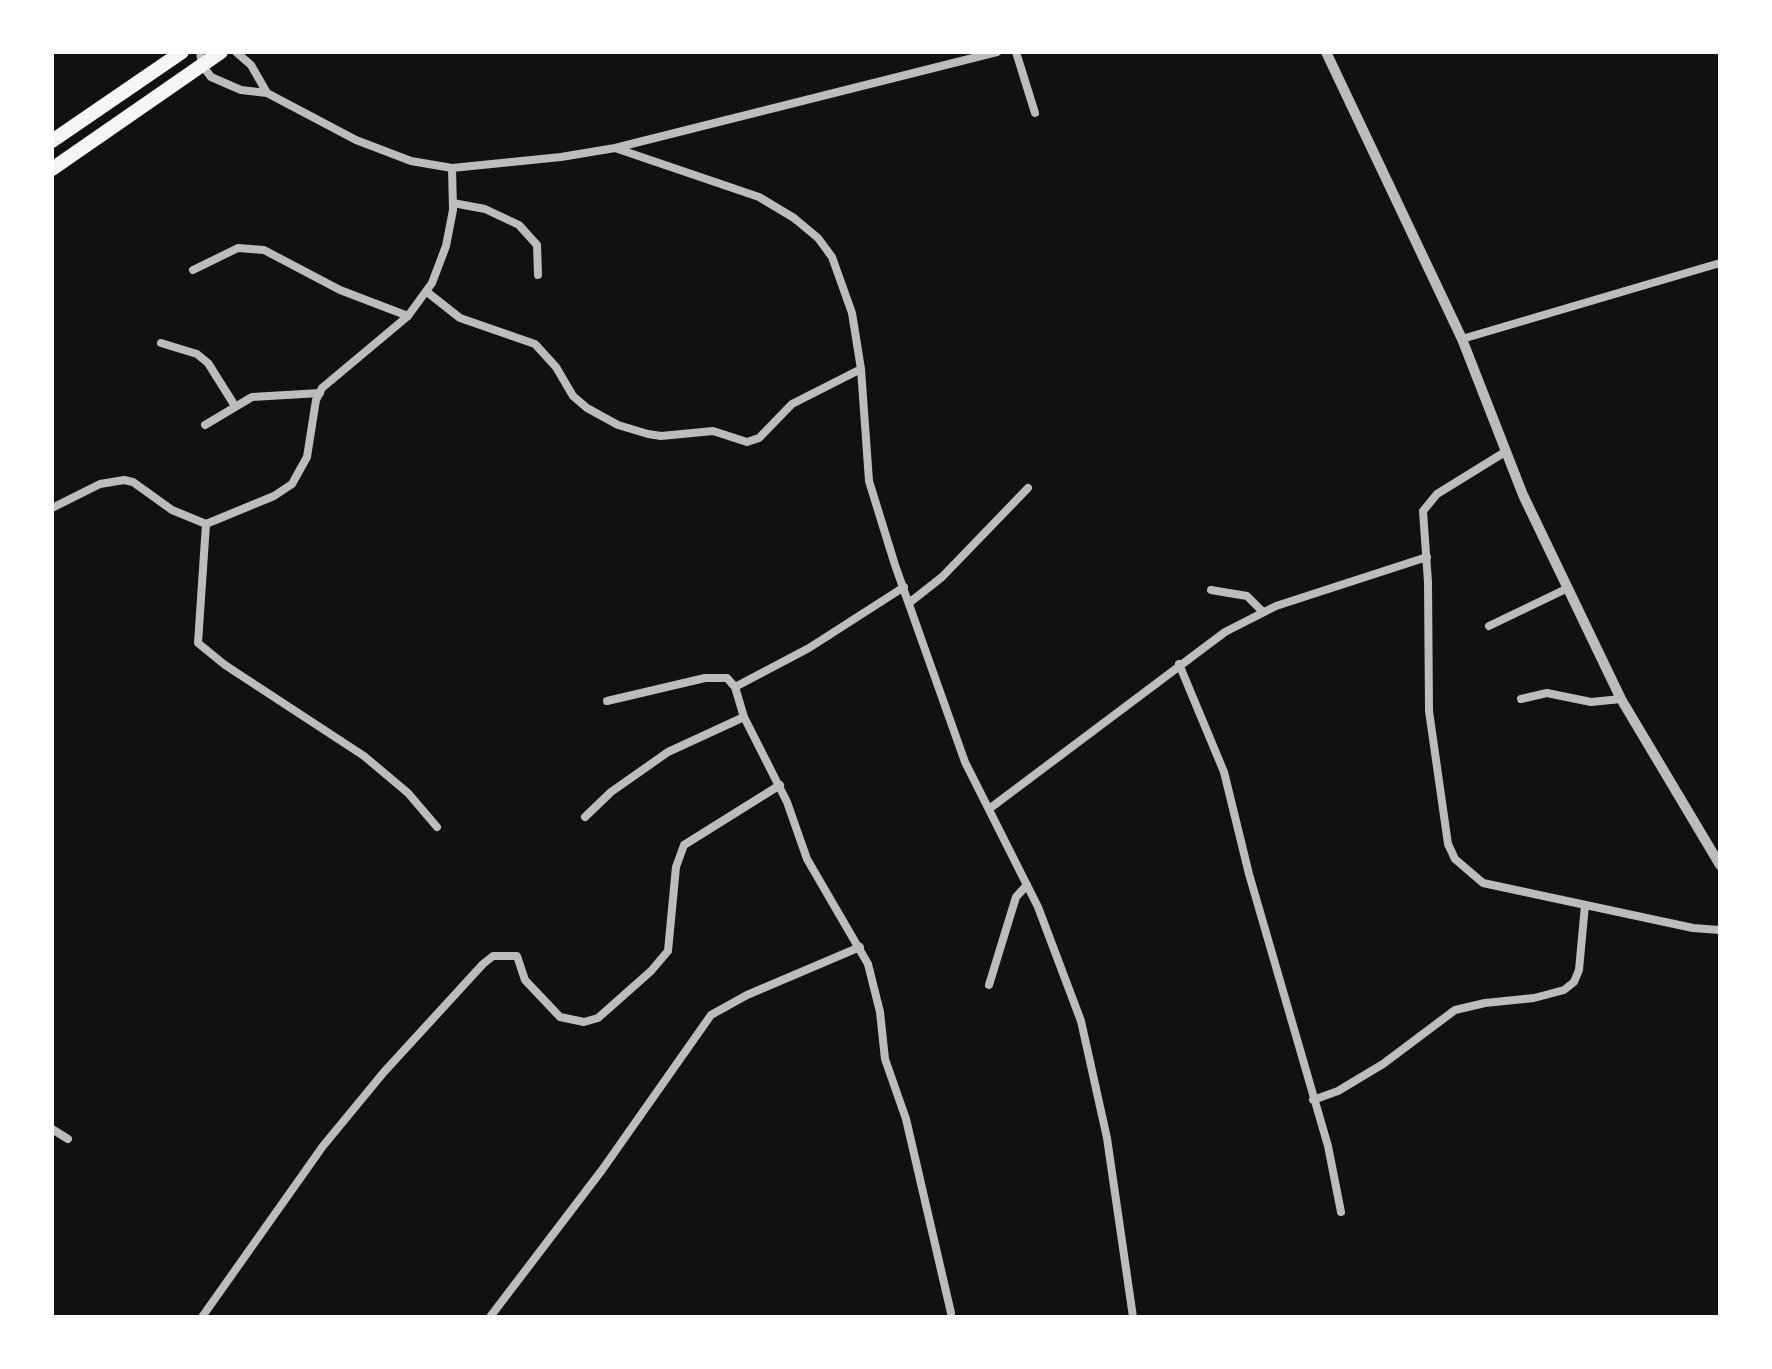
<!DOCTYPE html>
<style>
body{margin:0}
#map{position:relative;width:1772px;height:1369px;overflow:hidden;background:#111;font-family:"Public Sans",sans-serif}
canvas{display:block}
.frame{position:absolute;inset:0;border:54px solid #fff;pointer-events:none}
</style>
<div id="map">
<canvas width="1772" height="1369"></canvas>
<div class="frame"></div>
</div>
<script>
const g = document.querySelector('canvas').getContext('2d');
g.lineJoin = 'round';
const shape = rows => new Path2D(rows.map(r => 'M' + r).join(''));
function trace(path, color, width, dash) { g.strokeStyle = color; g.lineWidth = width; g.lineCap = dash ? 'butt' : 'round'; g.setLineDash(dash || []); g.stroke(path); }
const minor = shape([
 [200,52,202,65,211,77,241,90,267,93,356,140,411,161,452,168,561,157,615,148,997,52],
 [236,52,251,65,267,93],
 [1016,52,1035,113],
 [615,148,759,197,794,218,818,238,832,257,852,313,861,369,869,481,895,565,965,762,1038,907,1081,1021,1107,1138,1133,1317],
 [453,203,485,209,519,225,537,245,538,275],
 [193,270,238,248,264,250,340,290,408,316],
 [427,292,460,318,535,344,556,367,573,396,587,408,618,425,648,434,661,436,713,431,747,442,759,438,792,404,861,369],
 [1462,339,1720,263],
 [161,343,197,354,208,363,235,406],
 [205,425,252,397,320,393],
 [1505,452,1437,494,1423,511,1428,582,1429,711,1448,844,1455,859,1483,883,1693,928,1720,930],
 [52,508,100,484,124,480,133,482,172,510,206,524,274,496,292,484,307,457,316,400,322,388,408,316,432,283,446,246,453,210,452,168],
 [206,524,198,643,225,665,364,756,408,793,437,827],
 [904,587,809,648,735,687,744,717,787,802,807,859,868,964,880,1012,885,1059,906,1119,951,1313],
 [1211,590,1247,596,1263,612],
 [909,603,942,577,1028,488],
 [1489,626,1568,588],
 [1179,664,1224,772,1249,874,1328,1146,1341,1212],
 [1521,699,1547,693,1591,702,1621,699],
 [607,701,705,678,727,678,735,687],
 [989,809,1225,632,1276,606,1427,557],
 [585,817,611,792,668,752,744,717],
 [989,985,1016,897,1027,885],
 [1313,1100,1338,1091,1383,1064,1455,1010,1485,1003,1534,998,1564,990,1574,982,1579,970,1585,905],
 [52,1129,68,1139],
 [202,1317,323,1146,384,1072,483,964,493,956,517,956,525,980,560,1017,584,1022,598,1018,651,971,668,951,676,867,684,845,780,785],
 [490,1317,602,1170,711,1015,747,995,860,947]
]);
const tertiary = shape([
 [1326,52,1462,339,1523,495,1621,699,1720,865]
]);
const primary = shape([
 [52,141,182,52],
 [52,169,221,52]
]);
trace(minor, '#bcbcbc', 8);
trace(tertiary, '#bcbcbc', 10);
trace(primary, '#f5f5f5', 14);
</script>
